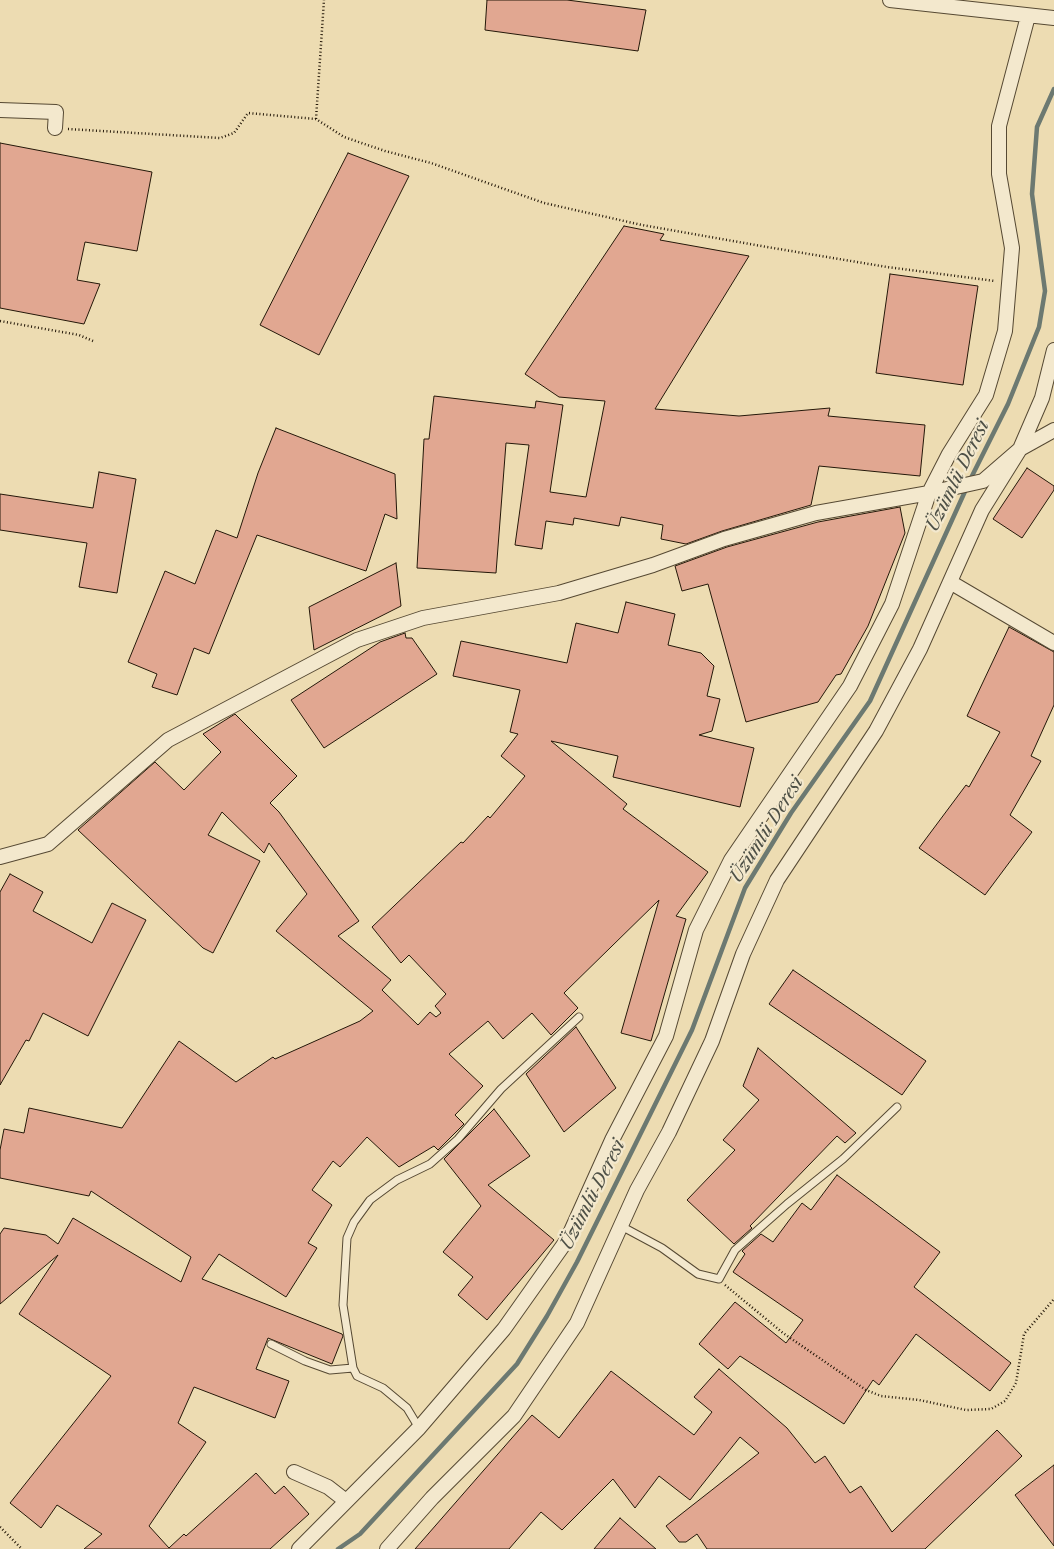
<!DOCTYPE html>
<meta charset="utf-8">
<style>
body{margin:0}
canvas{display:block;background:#eddcb2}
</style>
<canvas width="1054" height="1549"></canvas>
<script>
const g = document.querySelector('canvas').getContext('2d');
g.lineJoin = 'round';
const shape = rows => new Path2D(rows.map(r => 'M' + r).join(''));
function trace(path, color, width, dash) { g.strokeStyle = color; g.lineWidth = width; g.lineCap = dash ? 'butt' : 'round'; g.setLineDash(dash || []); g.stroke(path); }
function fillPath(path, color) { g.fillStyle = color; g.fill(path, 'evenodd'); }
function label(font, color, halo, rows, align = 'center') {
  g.font = font + ' "Libre Caslon Text",serif'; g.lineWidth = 4.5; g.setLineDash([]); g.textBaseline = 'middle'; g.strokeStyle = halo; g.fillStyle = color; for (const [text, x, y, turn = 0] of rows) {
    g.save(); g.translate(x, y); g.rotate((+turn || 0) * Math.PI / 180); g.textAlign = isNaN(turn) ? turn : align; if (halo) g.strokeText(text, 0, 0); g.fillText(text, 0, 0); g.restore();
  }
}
const stream = shape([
 [970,480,1008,404,1039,327,1045,291,1032,194,1037,127,1054,89],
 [338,1549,360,1534,517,1364,547,1316,577,1262,692,1030,745,888,791,813,870,701,967,487]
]);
const building = shape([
 [487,0,567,0,646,10,638,51,485,30,487,0],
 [0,143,152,172,137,251,85,242,77,280,100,284,84,324,0,308,0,143],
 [348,153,409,176,319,355,260,325,348,153],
 [624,226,664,234,660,240,749,256,655,409,739,416,830,408,828,416,925,425,920,476,819,466,811,505,722,531,686,544,661,539,663,525,621,517,619,526,574,518,573,525,546,521,542,549,515,545,529,445,506,443,496,573,417,568,424,439,429,439,434,396,535,408,536,401,563,405,550,492,586,497,605,401,559,397,525,374,624,226],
 [890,274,978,286,963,385,876,373,890,274],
 [276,428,395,474,397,519,385,514,366,571,257,535,209,654,194,648,177,695,152,687,157,674,128,662,165,571,195,584,216,530,237,538,258,473,276,428],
 [1027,468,1054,486,1054,490,1022,538,993,519,1027,468],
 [99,472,136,479,117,593,79,587,87,543,0,530,0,494,93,508,99,472],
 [900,507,905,533,868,626,841,674,836,675,818,702,746,722,708,584,682,591,675,566,727,547,818,522,900,507],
 [396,563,401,606,314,650,309,607,396,563],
 [626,602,675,614,668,645,701,653,714,666,707,696,720,699,712,731,699,735,754,748,740,807,613,777,618,756,551,741,627,804,623,809,708,872,676,916,686,919,651,1041,621,1033,659,900,564,993,578,1008,551,1035,532,1013,503,1039,488,1021,449,1054,483,1086,455,1115,464,1124,438,1150,434,1146,399,1167,367,1137,340,1167,333,1161,312,1190,332,1205,308,1243,317,1248,286,1297,219,1254,202,1279,342,1334,343,1336,332,1364,268,1338,256,1369,289,1381,275,1418,194,1387,178,1423,206,1442,149,1526,169,1548,184,1534,186,1536,256,1473,275,1494,284,1486,309,1514,270,1549,84,1549,102,1534,57,1505,41,1528,10,1503,111,1376,19,1314,58,1255,0,1304,0,1234,4,1228,46,1235,58,1244,73,1218,181,1282,191,1257,91,1191,89,1196,0,1178,0,1150,4,1129,24,1133,29,1108,122,1128,179,1041,236,1082,273,1057,275,1059,360,1021,373,1011,276,931,307,894,269,843,264,853,222,812,208,835,260,861,213,953,203,948,78,830,155,762,184,790,221,752,203,734,235,714,297,776,270,803,279,812,359,921,338,936,391,980,382,990,418,1025,430,1012,436,1017,441,1013,435,1006,446,994,409,955,401,963,372,927,461,842,463,843,488,816,490,818,525,776,501,756,518,734,510,732,520,690,453,676,461,641,567,663,576,623,618,633,626,602],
 [1009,627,1054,652,1054,705,1031,756,1041,761,1010,815,1032,832,985,895,919,848,966,785,969,787,1000,732,967,716,1009,627],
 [405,633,406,638,412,638,437,674,324,748,291,700,380,642,405,633],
 [10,874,43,892,33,911,92,943,112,903,146,920,88,1036,43,1013,29,1041,26,1040,0,1085,0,892,10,874],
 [793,970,926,1061,902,1095,769,1004,793,970],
 [576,1027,616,1088,564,1132,526,1074,576,1027],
 [758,1048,856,1133,845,1143,837,1136,750,1226,752,1228,734,1244,687,1200,735,1150,723,1140,759,1100,743,1086,758,1048],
 [494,1109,530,1156,488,1185,554,1240,487,1320,458,1295,473,1277,443,1252,481,1206,444,1159,494,1109],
 [837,1175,940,1252,914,1287,1011,1363,990,1391,916,1334,879,1385,873,1380,844,1424,740,1356,728,1369,699,1344,735,1302,786,1343,803,1320,733,1272,745,1254,742,1251,761,1234,773,1242,802,1203,811,1210,837,1175],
 [719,1369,787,1428,815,1463,825,1456,850,1493,861,1486,892,1532,997,1430,1022,1456,925,1549,707,1549,697,1534,686,1542,679,1542,666,1526,759,1453,740,1437,690,1500,659,1476,635,1508,613,1479,562,1530,541,1512,509,1549,415,1549,532,1415,559,1438,611,1371,694,1435,712,1412,694,1397,719,1369],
 [1054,1465,1054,1546,1015,1495,1054,1465],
 [620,1518,656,1549,594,1549,620,1518]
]);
const path = shape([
 [316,119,324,0],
 [68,129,220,138,234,133,248,113,316,119,344,137,385,151,431,163,544,203,642,225,767,247,887,267,995,281],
 [0,321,79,335,93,341],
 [725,1285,783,1333,866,1390,881,1396,919,1400,966,1410,991,1409,1005,1401,1016,1383,1024,1334,1054,1299],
 [0,1527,22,1549]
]);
const service = shape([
 [621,1226,662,1248,698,1274,719,1279,735,1250,787,1204,843,1159,897,1107],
 [271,1344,305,1361,330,1370,353,1368],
 [419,1428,407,1408,383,1388,357,1376,353,1368,343,1305,347,1238,354,1222,370,1200,397,1180,430,1164,458,1139,501,1089,579,1017]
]);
const minor = shape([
 [890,0,1054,18],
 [0,110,56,112,55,128],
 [950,582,1054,643],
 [0,857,48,844,168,740,357,640,423,618,559,593,653,565,724,539,816,513,929,493,983,481,1020,449,1054,430],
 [294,1472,328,1487,346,1501],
 [299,1549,419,1428,504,1329,567,1240,612,1140,666,1036,696,930,731,860,850,686,892,604,929,493,949,454,986,395,1005,331,1012,248,999,174,999,126,1028,16],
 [387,1549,432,1498,514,1416,577,1323,637,1190,669,1132,712,1041,743,954,777,880,876,731,920,649,982,510,1020,449,1042,398,1054,350]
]);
const waterNames = [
 ["Üzümlü Deresi",958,476,-64],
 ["Üzümlü Deresi",767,830,-58],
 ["Üzümlü Deresi",593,1195,-63]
];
trace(stream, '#6c7971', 4.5);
fillPath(building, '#e1a791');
trace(building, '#241809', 1);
trace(service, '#564933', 9);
trace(minor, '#564933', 16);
trace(path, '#241809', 2.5, [1, 2.5]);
trace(service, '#f3e8cd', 7);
trace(minor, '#f3e8cd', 14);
label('italic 18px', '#4e5046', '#f3e8cd', waterNames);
</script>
